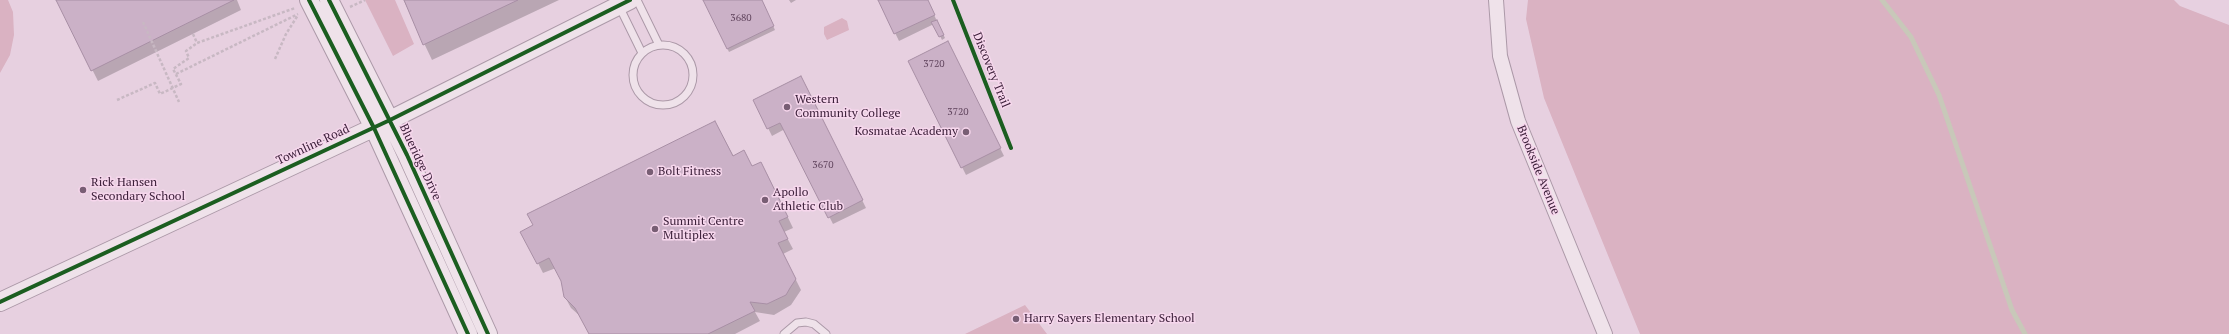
<!DOCTYPE html>
<style>
body{margin:0}
canvas{display:block;background:#e7d0e0}
</style>
<canvas width="2229" height="334"></canvas>
<script>
const g = document.querySelector('canvas').getContext('2d');
g.lineJoin = 'round';
function fillPath(path, color) { g.fillStyle = color; g.fill(path, 'evenodd'); }
const shape = rows => new Path2D(rows.map(r => 'M' + r).join(''));
function trace(path, color, width, dash) { g.strokeStyle = color; g.lineWidth = width; g.lineCap = dash ? 'butt' : 'round'; g.setLineDash(dash || []); g.stroke(path); }
function label(font, color, halo, rows, align = 'center') {
  g.font = font + ' "PT Serif",serif'; g.lineWidth = 3; g.setLineDash([]); g.textBaseline = 'middle'; g.strokeStyle = halo; g.fillStyle = color; for (const [text, x, y, turn = 0] of rows) {
    g.save(); g.translate(x, y); g.rotate((+turn || 0) * Math.PI / 180); g.textAlign = isNaN(turn) ? turn : align; if (halo) g.strokeText(text, 0, 0); g.fillText(text, 0, 0); g.restore();
  }
}
const green = shape([
 [0,0,8,0,13,12,14,35,10,55,0,73],
 [365,0,395,0,414,44,393,56],
 [1528,0,2174,0,2180,6,2229,25,2229,334,1640,334,1544,98,1526,19],
 [842,18,847,21,849,30,827,40,824,34,824,27],
 [1025,305,1047,334,965,334]
]);
const shadow = shape([
 [57,0,237,0,241,10,98,81],
 [406,0,559,0,432,60,404,1],
 [704,0,761,0,775,30,729,52],
 [789,0,796,0,791,3],
 [879,0,927,0,945,38,942,40,934,24,899,41],
 [951,49,1004,156,966,175,962,167],
 [805,84,866,208,833,224,785,129,772,136,768,128],
 [715,122,734,157,767,174,793,228,784,232,793,249,783,254,801,290,791,305,774,315,755,312,760,321,735,334,590,334,581,317,571,308,565,297,562,281,556,268,543,273,538,263]
]);
const stream = shape([
 [1882,0,1911,37,1939,95,2012,310,2025,334]
]);
const building = shape([
 [56,0,234,0,91,71,56,0],
 [404,0,518,0,423,45,404,0],
 [703,0,762,0,774,26,727,49,703,0],
 [878,0,928,0,935,15,894,34,878,0],
 [937,20,944,35,939,37,931,22,937,20],
 [948,41,1001,148,961,168,908,61,948,41],
 [801,76,863,200,828,218,780,123,767,129,753,100,801,76],
 [715,121,733,156,744,150,752,166,761,162,788,217,779,221,788,239,778,243,796,279,790,288,786,295,767,304,750,302,755,311,708,334,589,334,575,308,564,297,561,281,549,258,537,264,520,232,533,225,527,214,715,121]
]);
const path = shape([
 [350,7,365,0],
 [143,22,179,102],
 [193,34,197,43,295,8],
 [275,59,286,34,298,15],
 [176,74,298,14],
 [117,100,155,83,160,94,181,84,173,69,189,58,186,51,197,43]
]);
const service = shape([
 [637,0,659,45],
 [619,6,642,53],
 '633 75a30 30 0 1 1 60 0a30 30 0 1 1-60 0Z',
 [784,334,797,323,806,322,814,324,826,334]
]);
const minor = shape([
 [1496,0,1500,56,1518,121,1605,334]
]);
const tertiary = shape([
 [309,0,374,128,468,334],
 [329,0,407,155,488,334],
 [0,302,390,120,630,0]
]);
const cycleway = shape([
 [309,0,374,128,468,334],
 [329,0,407,155,488,334],
 [953,0,1011,148],
 [0,302,390,120,630,0]
]);
const markers = [
 [787,107,4,"#785e74"],
 [966,132,4,"#785e74"],
 [650,172,4,"#785e74"],
 [83,190,4,"#785e74"],
 [765,200,4,"#785e74"],
 [655,229,4,"#785e74"],
 [1016,319,4,"#785e74"]
];
const numberNames = [
 ["3680",741,18],
 ["3720",934,64],
 ["3720",958,112],
 ["3670",823,165]
];
const streetNames = [
 ["Discovery Trail",991,70,68],
 ["Townline Road",313,145,-25],
 ["Blueridge Drive",420,162,65],
 ["Brookside Avenue",1538,170,68]
];
const poiNames = [
 ["Western",795,100],
 ["Community College",795,114],
 ["Kosmatae Academy",958,132,"right"],
 ["Bolt Fitness",658,172],
 ["Rick Hansen",91,183],
 ["Secondary School",91,197],
 ["Apollo",773,193],
 ["Athletic Club",773,207],
 ["Summit Centre",663,222],
 ["Multiplex",663,236],
 ["Harry Sayers Elementary School",1024,319]
];
fillPath(green, '#dab2c2');
fillPath(shadow, '#0003');
trace(stream, '#c8c8b9', 5);
fillPath(building, '#cbb1c7');
trace(building, '#a88fa5', 1);
trace(service, '#ac99a8', 9);
trace(minor, '#ac99a8', 16);
trace(tertiary, '#ac99a8', 20);
trace(path, '#c8b8c3', 2.5, [3, 2]);
trace(service, '#efe2ea', 7);
trace(minor, '#efe2ea', 14);
trace(tertiary, '#efe2ea', 18);
trace(cycleway, '#1b5e20', 4);
for (const [x, y, r, color] of markers) { const dot = new Path2D(); dot.arc(x, y, r, 0, 2 * Math.PI); g.fillStyle = color; g.fill(dot); trace(dot, '#f7d7ed', 1.5); }
label('10px', '#60445d', null, numberNames);
label('12px', '#3c203a', '#f7d7ed', streetNames);
label('12px', '#3c203a', '#f7d7ed', poiNames, 'left');
</script>
